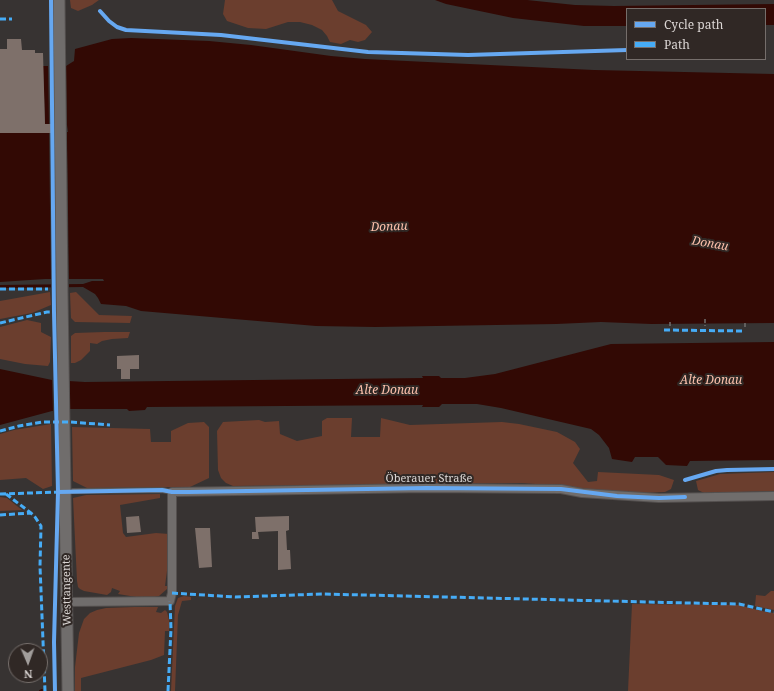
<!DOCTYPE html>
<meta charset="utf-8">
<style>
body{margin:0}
#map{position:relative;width:774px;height:691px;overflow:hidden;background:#373332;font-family:"Noto Serif",serif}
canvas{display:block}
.legend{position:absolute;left:626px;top:8px;width:140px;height:52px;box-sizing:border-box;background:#302825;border:1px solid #756e6b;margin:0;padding:5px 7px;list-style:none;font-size:12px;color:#dcd7d5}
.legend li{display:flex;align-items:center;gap:8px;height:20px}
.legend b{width:20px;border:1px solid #756e6b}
.north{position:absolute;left:8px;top:643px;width:40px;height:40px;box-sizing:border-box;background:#302825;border:1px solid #756e6b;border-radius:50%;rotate:178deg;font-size:11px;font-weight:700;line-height:16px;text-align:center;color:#dcd7d5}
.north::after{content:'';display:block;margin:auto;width:14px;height:18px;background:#a29e9c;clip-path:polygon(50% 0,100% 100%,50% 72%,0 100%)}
</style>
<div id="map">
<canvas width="774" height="691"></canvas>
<ul class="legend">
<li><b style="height:5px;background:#66a8f1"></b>Cycle path</li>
<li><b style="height:5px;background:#46acf6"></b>Path</li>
</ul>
<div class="north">N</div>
</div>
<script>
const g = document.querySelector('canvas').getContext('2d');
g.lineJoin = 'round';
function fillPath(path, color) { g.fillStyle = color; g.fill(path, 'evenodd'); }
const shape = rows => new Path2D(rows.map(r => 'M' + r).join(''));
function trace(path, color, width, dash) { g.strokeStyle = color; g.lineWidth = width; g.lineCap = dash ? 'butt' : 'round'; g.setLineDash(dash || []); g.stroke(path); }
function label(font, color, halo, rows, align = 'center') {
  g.font = font + ' "Noto Serif",serif'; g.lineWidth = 4; g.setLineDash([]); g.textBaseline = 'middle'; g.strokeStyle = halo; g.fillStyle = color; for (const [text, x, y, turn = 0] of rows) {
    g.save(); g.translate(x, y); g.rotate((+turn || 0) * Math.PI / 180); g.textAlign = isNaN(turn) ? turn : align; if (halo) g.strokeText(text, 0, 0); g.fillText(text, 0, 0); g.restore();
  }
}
const green = shape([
 [70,0,99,0,92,5,78,11,71,8],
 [225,0,332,0,338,11,366,25,372,32,365,40,358,42,350,40,341,44,330,42,327,36,322,30,312,25,300,22,288,22,266,29,248,28,227,21,223,14],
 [50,292,51,305,32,313,0,319,0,301],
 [76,292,99,315,132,316,130,323,75,322,71,318,70,293],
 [27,320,41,323,41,332,51,337,50,362,48,366,25,364,0,359,0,327],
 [104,332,130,332,128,338,112,339,102,341,97,344,90,343,90,351,81,360,75,363,71,363,71,336,75,333],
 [327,418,352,418,351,437,380,437,381,418,410,425,502,422,519,424,557,432,575,442,580,449,573,463,588,482,597,481,598,472,659,475,674,480,671,489,665,492,643,493,579,489,548,485,522,483,233,486,226,483,221,478,218,470,217,431,223,422,259,420,265,422,279,421,280,434,297,441,322,436,322,421],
 [204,422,209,427,209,478,190,487,87,488,73,481,72,427,150,429,151,442,171,442,171,431,188,423],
 [51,424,52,486,43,489,26,478,0,480,0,434,14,430],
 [774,472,774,491,704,493,698,490,696,481,720,474],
 [160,494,160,498,120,505,123,533,126,537,156,533,169,534,170,570,167,571,165,586,167,586,167,589,159,596,155,597,136,597,118,594,120,591,112,588,111,592,107,595,84,591,80,589,78,587,77,581,73,498,86,495],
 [0,497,7,498,22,510,0,511],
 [771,591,774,591,774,610,755,606,756,595,765,596],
 [184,596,191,597,191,600,182,601,178,615,175,691,171,691,175,606,178,598],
 [632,604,738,605,766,612,774,613,774,691,628,691],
 [134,607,158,607,156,612,161,613,165,610,167,612,169,620,169,631,165,631,164,655,151,660,81,678,81,691,75,691,75,667,79,633,84,619,90,613,97,610,106,608]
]);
const water = shape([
 [435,0,527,0,575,5,614,6,774,4,774,25,765,25,765,9,627,9,627,26,584,26,513,18,446,4],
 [131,38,209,41,251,45,331,56,365,59,594,70,774,74,774,323,651,324,601,322,556,324,375,327,316,326,141,311,126,306,101,304,98,298,95,294,83,287,0,288,0,285,83,284,92,281,104,281,103,279,45,279,0,282,0,133,68,132,67,125,45,124,43,66,66,66,74,61,75,49,112,39],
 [774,342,774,460,690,461,687,466,666,465,658,457,635,457,632,462,612,459,609,448,599,435,591,429,501,408,477,404,442,404,439,407,422,407,423,405,147,407,145,410,129,411,127,409,68,409,52,411,0,425,0,369,52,380,85,382,423,378,422,376,439,376,441,378,465,378,495,374,611,344]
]);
const pier = shape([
 [48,66,66,66,69,282,53,282,69,282,69,289,51,289,49,131,66,129,65,126,49,126],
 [52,378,70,380,70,411,53,413]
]);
const stream = shape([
 [40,691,42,690]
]);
const building = shape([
 [7,39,21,39,22,50,35,50,35,53,43,53,45,124,53,124,53,133,0,133,0,49,7,49],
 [139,355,139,369,130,369,130,379,121,379,121,369,117,369,117,356],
 [139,516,141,532,127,533,126,517],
 [289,516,289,530,286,531,287,550,290,550,291,569,278,570,278,531,258,532,259,539,252,539,252,532,256,532,255,517],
 [195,528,210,528,212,567,199,568]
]);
const path = shape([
 [705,319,705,326],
 [670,322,670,328],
 [745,327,745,321]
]);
const service = shape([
 [73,491,162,490,172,492]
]);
const minor = shape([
 [68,602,170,601,172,593,172,492,426,488,561,489,582,493,659,498,774,496]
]);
const secondary = shape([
 [59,0,62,293,68,691]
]);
const quiet = shape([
 [0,19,12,19],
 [0,289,48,289],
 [0,323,47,312,54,312],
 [664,330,745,331],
 [0,431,19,426,43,422,71,422,110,425],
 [0,494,61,492],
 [6,494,31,513],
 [0,515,31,513,35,517,41,526,40,566,45,691],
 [172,593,235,597,323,594,689,603,739,604,774,612],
 [168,691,171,629,170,601]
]);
const cycleway = shape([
 [51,0,54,312,58,492,54,642,55,691],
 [100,11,109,21,117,27,126,30,221,35,368,52,468,55,627,50],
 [685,480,716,471,727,470,774,469],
 [58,492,162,490,172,492,188,492,426,488,561,489,617,496,659,498,685,497]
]);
const streetNames = [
 ["Öberauer Straße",429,479],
 ["Westtangente",67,590,-91]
];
const waterNames = [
 ["Donau",389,227,-2],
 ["Donau",710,244,10],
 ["Alte Donau",711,381],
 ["Alte Donau",387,391]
];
fillPath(green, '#6b3e2e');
fillPath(water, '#320904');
fillPath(pier, '#373332');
trace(stream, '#320904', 2);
fillPath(building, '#7e706a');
trace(service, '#54504f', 6);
trace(minor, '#54504f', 10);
trace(secondary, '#54504f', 13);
trace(path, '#726f6e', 1.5, [4, 2]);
trace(service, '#706d6c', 4);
trace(minor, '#706d6c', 8);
trace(secondary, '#706d6c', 11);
trace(quiet, '#46acf6', 3, [6, 3]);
trace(cycleway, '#66a8f1', 4);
label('11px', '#dcd7d5', '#302825', streetNames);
label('italic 12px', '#fdc1ac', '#302825', waterNames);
</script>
